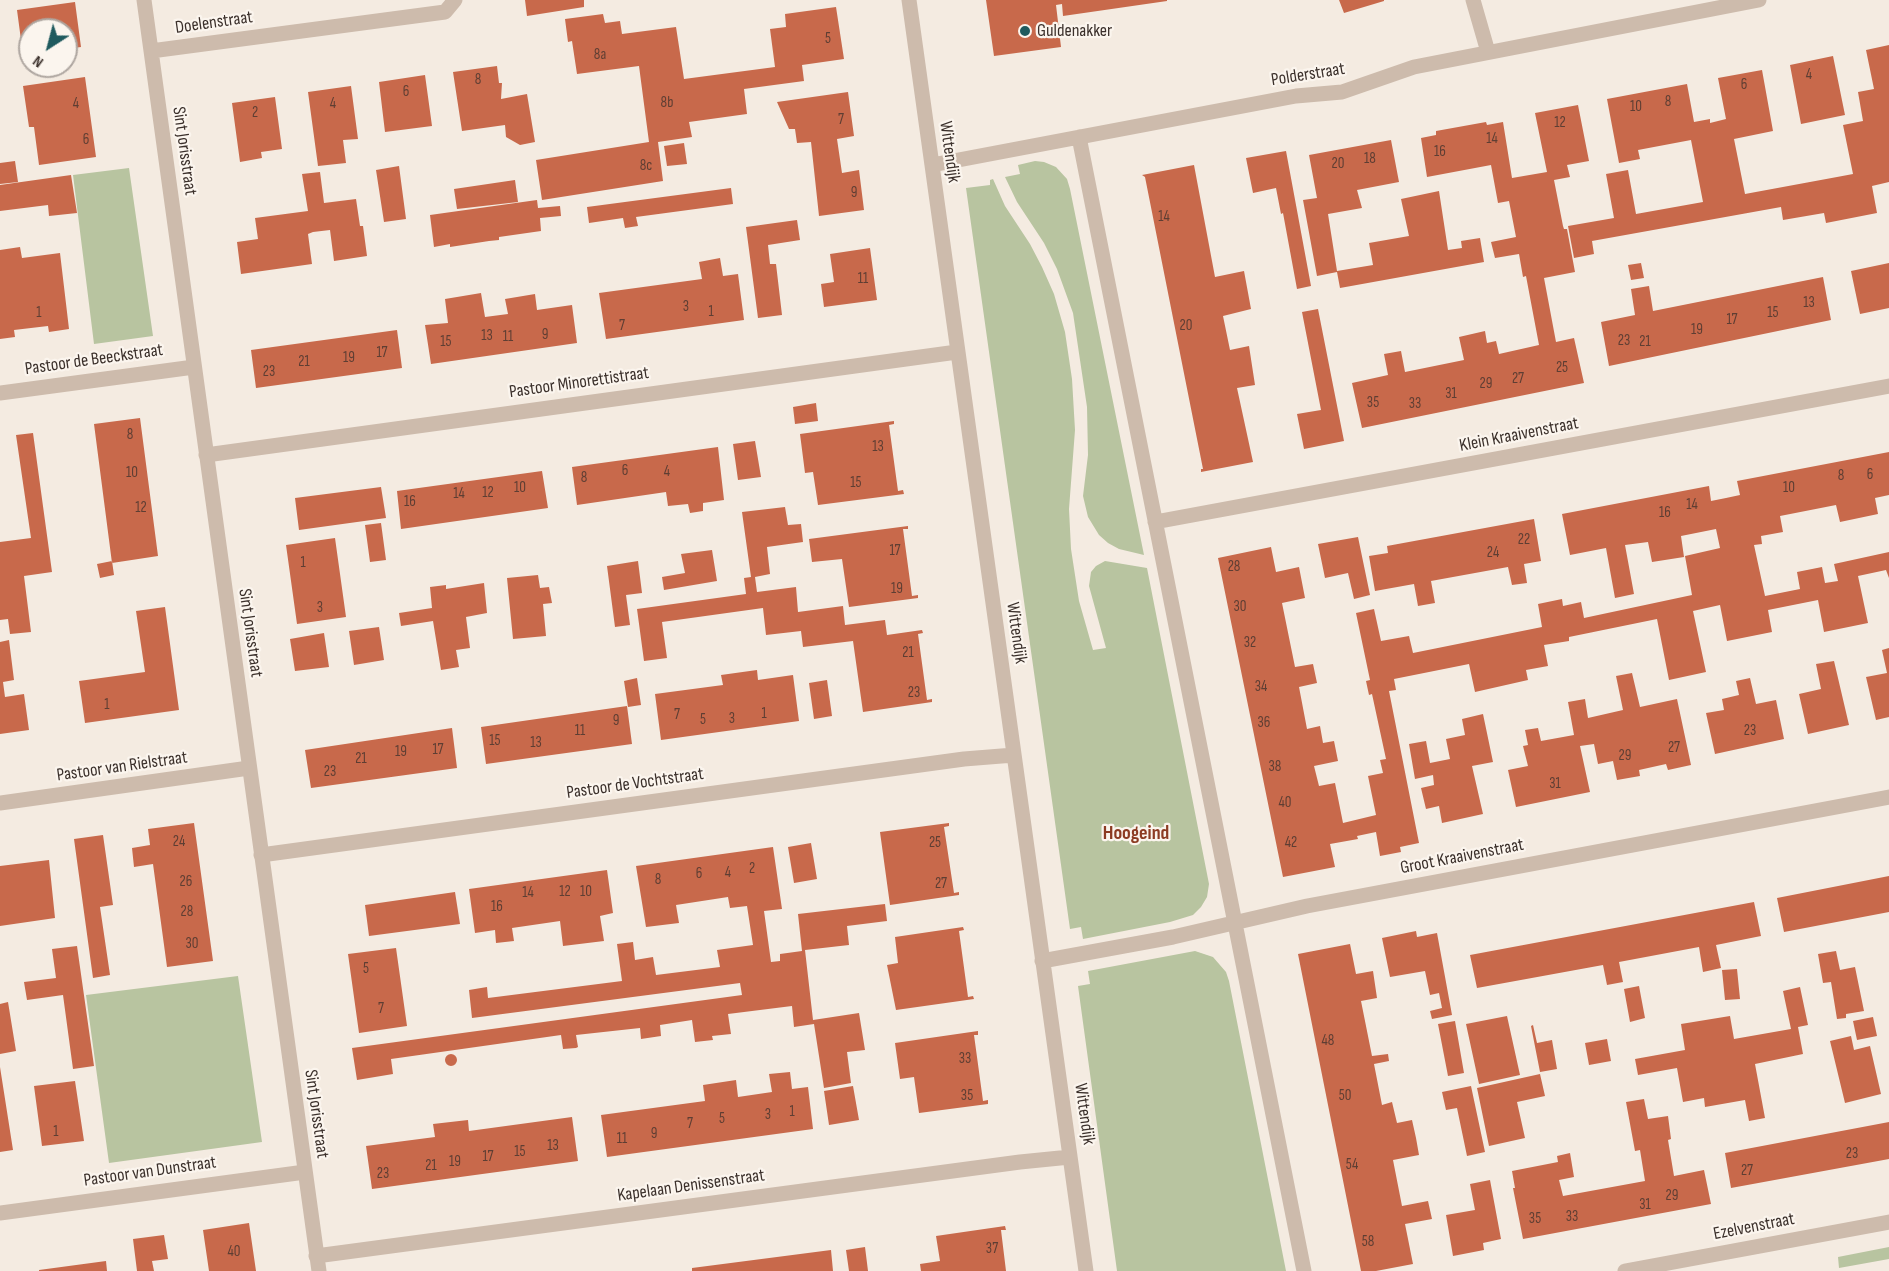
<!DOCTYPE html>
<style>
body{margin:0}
#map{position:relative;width:1889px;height:1271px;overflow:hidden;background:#f4ebe1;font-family:"Sofia Sans Condensed",sans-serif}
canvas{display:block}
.north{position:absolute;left:18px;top:18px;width:60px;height:60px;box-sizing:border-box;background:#fbf5ee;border:2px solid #aea6a0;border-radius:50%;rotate:216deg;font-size:16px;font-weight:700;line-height:24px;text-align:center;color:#3b302b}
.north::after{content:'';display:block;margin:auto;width:21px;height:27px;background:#1f5a5e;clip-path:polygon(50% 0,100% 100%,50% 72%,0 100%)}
</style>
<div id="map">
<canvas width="1889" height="1271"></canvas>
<div class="north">N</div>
</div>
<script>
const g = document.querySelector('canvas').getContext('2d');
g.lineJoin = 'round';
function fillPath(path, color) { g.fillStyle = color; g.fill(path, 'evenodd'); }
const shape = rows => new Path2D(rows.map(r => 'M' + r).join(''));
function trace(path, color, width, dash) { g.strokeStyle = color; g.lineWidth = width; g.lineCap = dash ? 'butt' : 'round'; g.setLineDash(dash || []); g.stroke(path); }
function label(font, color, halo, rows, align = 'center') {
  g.font = font + ' "Sofia Sans Condensed",sans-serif'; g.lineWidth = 4.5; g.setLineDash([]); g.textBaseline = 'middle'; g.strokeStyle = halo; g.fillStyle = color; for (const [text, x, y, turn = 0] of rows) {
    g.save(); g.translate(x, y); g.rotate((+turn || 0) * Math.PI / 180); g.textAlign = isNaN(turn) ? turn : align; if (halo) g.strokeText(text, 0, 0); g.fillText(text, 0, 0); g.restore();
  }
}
const green = shape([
 [1035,161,1044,162,1056,167,1067,179,1070,189,1144,555,1119,549,1108,543,1099,535,1088,517,1083,496,1088,455,1087,407,1073,313,1057,269,1044,243,1017,202,1005,177,1020,174,1018,165],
 [129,168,153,336,94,344,73,175],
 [993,179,1005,206,1030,244,1042,267,1054,294,1065,332,1072,379,1075,430,1069,509,1071,549,1079,601,1093,650,1106,648,1089,586,1091,572,1096,566,1105,561,1147,568,1209,884,1207,897,1201,907,1193,915,1170,922,1083,939,1081,927,1070,929,966,188,990,185,990,180],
 [1195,951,1213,957,1226,972,1229,981,1286,1271,1117,1271,1078,986,1090,984,1088,971],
 [238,976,262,1142,109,1163,86,995],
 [1889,1247,1889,1259,1839,1268,1838,1257]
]);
const building = shape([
 [525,0,584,0,584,7,527,16],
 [986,0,1167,0,1167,1,1063,16,1062,4,1056,5,1061,47,994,56],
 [1339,0,1384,0,1384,1,1344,13],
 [75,2,81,47,66,49,66,30,30,30,30,54,23,55,17,10],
 [836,7,844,59,802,65,804,81,744,89,747,114,689,122,692,137,658,142,663,181,542,200,536,160,649,142,639,66,577,74,572,41,568,42,565,19,603,14,605,23,620,21,622,34,676,27,684,79,775,67,770,29,786,27,785,14],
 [1889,45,1889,182,1872,186,1877,213,1826,223,1824,213,1783,220,1781,207,1592,241,1594,254,1574,258,1568,226,1614,218,1606,174,1628,170,1636,214,1703,202,1691,140,1638,150,1640,159,1619,163,1607,99,1687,84,1694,122,1710,119,1710,123,1726,119,1718,78,1762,70,1773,131,1734,139,1745,194,1837,177,1853,174,1843,125,1863,121,1858,92,1874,89,1866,50],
 [1833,56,1845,115,1801,124,1790,65],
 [497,66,499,83,502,83,501,99,527,94,535,142,520,145,506,137,505,125,462,131,453,72],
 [425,75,432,126,385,132,379,82],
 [85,77,96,157,39,165,34,127,29,127,23,86],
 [351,86,358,139,343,140,346,163,318,166,308,92],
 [848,92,854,136,837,139,842,173,859,170,864,210,819,216,811,142,797,143,795,129,789,129,777,102],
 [275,97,282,149,261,152,262,158,240,162,232,103],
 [1578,105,1589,161,1567,165,1570,177,1554,180,1563,226,1564,229,1567,229,1575,272,1544,278,1556,342,1574,338,1584,383,1362,428,1352,383,1388,375,1384,354,1401,351,1405,372,1464,360,1459,337,1485,331,1487,343,1496,341,1499,354,1539,345,1526,276,1523,277,1519,254,1495,258,1491,242,1516,237,1509,201,1498,203,1491,165,1427,177,1421,138,1436,135,1436,131,1486,122,1487,125,1503,122,1512,178,1547,172,1535,113],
 [1391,140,1399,182,1357,190,1362,208,1328,214,1337,271,1373,265,1369,243,1409,236,1401,199,1439,191,1448,250,1462,248,1461,241,1480,238,1484,262,1340,288,1337,272,1317,276,1303,200,1317,198,1309,155],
 [684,143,687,164,667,166,664,146],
 [1286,151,1311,286,1297,289,1283,213,1281,214,1276,188,1253,193,1246,158],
 [15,161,18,182,0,184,0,163],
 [1194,165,1215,277,1244,271,1251,309,1223,316,1230,350,1249,346,1255,385,1237,388,1253,462,1201,472,1201,469,1203,469,1145,177,1142,175],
 [399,166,406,219,384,222,376,170],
 [320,172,324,203,356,199,360,226,363,226,367,256,334,261,330,230,313,232,308,234,312,264,241,274,237,242,258,239,255,218,308,211,302,174],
 [71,175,77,213,49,216,48,205,0,211,0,185],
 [515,180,518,202,457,209,454,189],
 [731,188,733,204,636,217,638,226,625,228,623,218,589,223,587,207],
 [537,200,538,208,560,206,561,216,540,218,541,231,499,237,499,240,489,241,450,247,450,244,434,247,430,215],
 [797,220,800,240,768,245,770,264,776,264,782,315,758,318,746,227],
 [20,247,22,258,60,253,69,329,49,332,48,326,14,330,15,337,0,339,0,250],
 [870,248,877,300,824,307,821,284,834,282,830,254],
 [720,258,723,276,738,274,744,320,606,339,599,293,702,279,699,262],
 [1641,263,1644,278,1631,280,1628,265],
 [1889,263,1889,308,1860,314,1851,271],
 [1823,277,1831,320,1609,366,1601,322,1635,315,1631,289,1649,286,1653,311],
 [481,293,485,317,508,314,505,299,535,294,537,310,572,305,577,343,431,364,425,325,448,323,445,299],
 [1318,309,1344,441,1304,449,1297,414,1321,410,1302,312],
 [397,330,402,368,256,388,251,350],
 [816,403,818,421,795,424,793,407],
 [140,418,158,556,112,563,94,424],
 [894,421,894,424,889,425,898,491,903,490,904,494,818,505,813,472,805,473,800,434],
 [33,433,52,572,24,576,31,632,10,634,8,619,0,620,0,542,31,538,16,435],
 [755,441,761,477,738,480,733,444],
 [718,447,724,500,703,503,703,511,690,513,688,504,668,506,666,492,577,505,572,467],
 [1889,452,1889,495,1875,498,1878,514,1840,522,1836,505,1780,516,1783,532,1761,536,1762,544,1754,545,1765,596,1800,589,1797,572,1822,567,1825,583,1838,581,1834,564,1889,552,1889,578,1886,570,1858,576,1868,623,1824,632,1818,600,1768,610,1772,632,1727,641,1720,605,1693,611,1706,672,1669,680,1657,619,1569,637,1569,641,1544,645,1548,666,1526,670,1528,680,1475,692,1469,664,1394,679,1396,690,1389,691,1419,843,1400,847,1401,852,1380,856,1376,832,1357,836,1358,839,1330,844,1335,867,1283,877,1218,558,1271,547,1276,572,1299,567,1305,598,1282,603,1295,667,1313,664,1317,683,1299,687,1307,729,1320,726,1323,743,1334,741,1338,761,1314,766,1319,786,1335,783,1343,823,1376,815,1368,776,1383,773,1380,760,1386,759,1372,694,1369,695,1366,681,1370,680,1356,613,1374,609,1381,641,1409,636,1413,653,1542,627,1538,604,1562,599,1563,606,1581,602,1584,618,1692,595,1685,556,1720,548,1716,529,1681,536,1684,557,1652,562,1648,542,1625,545,1634,594,1615,598,1606,548,1570,555,1562,514,1709,486,1711,501,1726,498,1740,495,1737,481],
 [542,471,548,508,401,529,397,491],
 [381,487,386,518,299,530,295,498],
 [785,507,788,525,801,524,803,542,767,547,770,574,755,577,757,592,796,587,798,612,843,606,845,625,885,620,887,635,922,630,923,633,918,634,927,700,932,699,932,702,863,712,853,641,803,647,801,631,766,635,763,608,662,622,667,658,644,661,637,609,746,594,744,578,751,577,742,512],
 [1534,519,1541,561,1524,564,1527,583,1512,585,1508,567,1431,581,1435,603,1418,606,1414,584,1375,591,1369,556,1388,553,1387,546],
 [381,523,386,560,370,562,365,525],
 [908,526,908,529,903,529,912,596,918,595,918,598,849,607,842,559,812,562,809,539],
 [1358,537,1370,595,1354,599,1348,573,1325,578,1318,544],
 [335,538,346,617,297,624,286,545],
 [712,550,717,581,664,590,662,577,685,573,681,554],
 [112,561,114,575,100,578,97,564],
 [638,561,642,593,626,595,630,625,615,627,607,566],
 [538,575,540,588,549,587,552,603,543,604,546,636,513,639,507,578],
 [484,583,487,613,466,617,470,648,456,650,459,667,441,670,433,621,401,626,399,613,432,608,430,587,446,585,446,589],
 [165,607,179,710,85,723,79,681,145,672,136,611],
 [379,627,384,660,354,665,349,631],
 [324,633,329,667,295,671,290,639],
 [9,640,14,680,3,682,5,697,24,694,29,730,0,734,0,642],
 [1889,648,1889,717,1876,720,1866,677,1887,673,1882,650],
 [1834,661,1849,725,1808,734,1799,694,1821,689,1816,664],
 [757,670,758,680,793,675,799,721,661,740,655,694,723,685,721,675],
 [1632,673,1640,707,1677,699,1691,765,1668,770,1666,764,1639,770,1640,776,1617,780,1613,761,1598,764,1594,744,1580,746,1590,792,1516,807,1508,770,1528,766,1523,746,1528,745,1525,730,1538,728,1541,741,1574,735,1568,702,1585,699,1588,718,1623,710,1616,676],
 [637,678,641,705,628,707,624,681],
 [1750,678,1756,704,1776,700,1784,739,1715,754,1706,713,1724,710,1722,699,1739,695,1736,681],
 [827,680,832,716,814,719,809,683],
 [627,706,632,744,486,764,481,727],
 [1483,714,1493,762,1472,766,1483,814,1442,823,1439,806,1426,809,1421,788,1434,785,1433,775,1415,779,1409,744,1426,741,1430,763,1450,759,1446,739,1465,735,1462,719],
 [452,728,457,768,311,788,305,750],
 [194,823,213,961,167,967,153,864,134,867,132,848,150,845,148,829],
 [949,823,949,826,944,827,954,893,959,892,959,895,890,905,880,832],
 [103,835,113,905,100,907,110,975,93,978,74,839],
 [811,843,817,879,794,883,788,847],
 [773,847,782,909,764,911,771,962,780,961,780,954,802,951,798,914,885,904,887,921,847,926,849,945,805,950,813,1020,859,1013,865,1050,847,1052,851,1083,824,1088,814,1024,794,1027,792,1006,728,1014,731,1034,712,1036,713,1040,695,1042,692,1020,660,1025,661,1036,641,1039,640,1028,576,1035,578,1047,576,1048,563,1049,561,1035,391,1059,393,1074,357,1080,352,1048,742,995,740,983,472,1018,469,990,487,987,488,998,622,981,617,944,633,942,635,960,653,957,656,975,720,967,717,950,753,945,747,906,730,908,728,897,676,905,679,923,646,927,636,866],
 [49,860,55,918,0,926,0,866],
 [607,870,613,913,600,916,604,941,563,946,560,921,512,928,514,941,496,943,495,930,475,933,469,889],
 [1889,876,1889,912,1784,932,1777,898],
 [455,892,460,924,369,936,365,905],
 [1754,902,1761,936,1716,945,1721,968,1703,972,1699,947,1619,962,1623,982,1607,985,1603,965,1477,988,1470,955],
 [963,927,964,930,959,931,968,997,973,996,974,999,896,1010,887,965,898,963,895,937],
 [1416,931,1417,937,1437,933,1452,1015,1432,1019,1430,1011,1442,1008,1439,993,1430,995,1425,971,1390,977,1382,938],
 [1350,944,1356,974,1373,971,1377,998,1361,1001,1372,1056,1388,1054,1389,1061,1374,1064,1382,1105,1392,1102,1397,1123,1412,1120,1416,1138,1419,1155,1393,1160,1402,1206,1428,1201,1432,1219,1405,1224,1413,1264,1376,1271,1361,1271,1298,954],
 [77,946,94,1066,73,1069,63,995,27,1000,24,982,56,978,52,949],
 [396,948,407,1026,359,1033,348,954],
 [1836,951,1840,970,1855,967,1864,1011,1846,1014,1846,1018,1837,1019,1831,982,1823,983,1818,954],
 [1737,969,1740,999,1725,1000,1722,970],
 [1639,986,1645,1018,1630,1022,1624,989],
 [1800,987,1808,1025,1798,1027,1803,1054,1755,1064,1765,1118,1749,1121,1745,1100,1705,1107,1704,1098,1683,1102,1677,1068,1638,1075,1635,1059,1685,1050,1681,1024,1730,1016,1734,1039,1791,1029,1783,991],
 [8,1002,16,1051,0,1054,0,1004],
 [1507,1016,1520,1075,1479,1084,1466,1024],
 [1873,1017,1877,1036,1857,1040,1853,1021],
 [1455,1021,1464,1073,1448,1076,1438,1024],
 [1533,1025,1537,1043,1552,1040,1557,1069,1540,1072,1531,1026],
 [978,1031,978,1035,974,1035,983,1101,988,1100,988,1104,919,1113,914,1077,900,1079,895,1043],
 [1851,1036,1854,1050,1870,1046,1881,1094,1845,1103,1830,1041],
 [1607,1039,1611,1061,1589,1065,1585,1043],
 '445 1060a6 6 0 1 1 12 0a6 6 0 1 1-12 0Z',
 [0,1067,13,1150,0,1152],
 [790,1072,792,1089,808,1087,813,1129,607,1157,601,1115,705,1101,703,1085,736,1080,738,1097,772,1092,769,1074],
 [1540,1074,1545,1096,1517,1102,1525,1138,1489,1146,1477,1088],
 [75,1081,84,1141,42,1146,34,1086],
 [853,1086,859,1120,829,1125,824,1091],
 [1471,1086,1485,1152,1467,1156,1457,1108,1446,1110,1442,1092],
 [1644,1099,1648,1119,1668,1116,1671,1139,1668,1140,1674,1176,1704,1170,1711,1204,1523,1239,1513,1188,1515,1188,1512,1171,1558,1162,1557,1156,1570,1153,1574,1177,1559,1180,1563,1196,1645,1181,1640,1150,1635,1151,1626,1102],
 [572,1117,578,1161,372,1189,366,1146,435,1137,433,1124,468,1120,469,1131],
 [1889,1122,1889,1159,1731,1188,1725,1153],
 [1490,1180,1501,1239,1483,1243,1484,1250,1453,1256,1446,1215,1475,1210,1470,1184],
 [249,1223,256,1271,209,1271,203,1230],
 [1005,1226,1006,1230,1001,1230,1006,1271,921,1271,920,1264,940,1261,936,1236],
 [164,1235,168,1259,152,1261,154,1271,137,1271,133,1239],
 [865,1247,868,1271,849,1271,846,1250],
 [831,1250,833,1271,692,1271,692,1268],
 [106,1261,107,1271,39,1271,39,1270]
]);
const minor = shape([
 [144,0,319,1271],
 [909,0,1086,1271],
 [1473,0,1488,52],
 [151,51,445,12,455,0],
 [1079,137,1304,1271],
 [932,165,1296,96,1342,92,1414,67,1759,0],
 [0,393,194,367],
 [206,455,957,352],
 [1155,522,1889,386],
 [0,803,249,768],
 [261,855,964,759,1014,755],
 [1042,961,1173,937,1307,906,1889,797],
 [0,1213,305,1172],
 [316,1256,1020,1162,1070,1157],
 [1625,1271,1889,1222]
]);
const markers = [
 [1025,31,6,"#1f5a5e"]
];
const numberNames = [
 ["5",828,39],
 ["8a",600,55],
 ["4",1809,75],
 ["8",478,80],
 ["6",1744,85],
 ["6",406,92],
 ["8",1668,102],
 ["8b",667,103],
 ["4",76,104],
 ["4",333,104],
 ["10",1636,107],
 ["2",255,113],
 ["7",841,120],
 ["12",1560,123],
 ["14",1492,139],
 ["6",86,140],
 ["16",1440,152],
 ["18",1370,159],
 ["20",1338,164],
 ["8c",646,166],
 ["9",854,193],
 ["14",1164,217],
 ["11",863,279],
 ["13",1809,303],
 ["3",686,307],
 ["1",711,312],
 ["1",39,313],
 ["15",1773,313],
 ["17",1732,320],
 ["7",622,326],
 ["20",1186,326],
 ["19",1697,330],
 ["9",545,335],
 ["13",487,336],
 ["11",508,337],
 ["23",1624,341],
 ["15",446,342],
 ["21",1645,342],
 ["17",382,353],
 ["19",349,358],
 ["21",304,362],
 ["25",1562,368],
 ["23",269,372],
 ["27",1518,379],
 ["29",1486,384],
 ["31",1451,394],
 ["35",1373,403],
 ["33",1415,404],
 ["8",130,435],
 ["13",878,447],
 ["6",625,471],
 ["4",667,472],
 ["10",132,473],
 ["6",1870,475],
 ["8",1841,476],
 ["8",584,478],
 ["15",856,483],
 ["10",520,488],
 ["10",1789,488],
 ["12",488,493],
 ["14",459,494],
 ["16",410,502],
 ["14",1692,505],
 ["12",141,508],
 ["16",1665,513],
 ["22",1524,540],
 ["17",895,551],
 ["24",1493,553],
 ["1",303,563],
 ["28",1234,567],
 ["19",897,589],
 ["30",1240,607],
 ["3",320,608],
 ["32",1250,643],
 ["21",908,653],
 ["34",1261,687],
 ["23",914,693],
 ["1",107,705],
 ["1",764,714],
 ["7",677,715],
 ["3",732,719],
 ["5",703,720],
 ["9",616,721],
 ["36",1264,723],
 ["11",580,731],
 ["23",1750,731],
 ["15",495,741],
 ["13",536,743],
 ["27",1674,748],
 ["17",438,750],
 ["19",401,752],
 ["29",1625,756],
 ["21",361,759],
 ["38",1275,767],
 ["23",330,772],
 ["31",1555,784],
 ["40",1285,803],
 ["24",179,842],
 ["25",935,843],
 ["42",1291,843],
 ["2",752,869],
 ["4",728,873],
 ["6",699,874],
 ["8",658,880],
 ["26",186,882],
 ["27",941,884],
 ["12",565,892],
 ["10",586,892],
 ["14",528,893],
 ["16",497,907],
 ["28",187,912],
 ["30",192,944],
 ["5",366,969],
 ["7",381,1009],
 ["48",1328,1041],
 ["33",965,1059],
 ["35",967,1096],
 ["50",1345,1096],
 ["1",792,1112],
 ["3",768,1115],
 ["5",722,1119],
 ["7",690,1124],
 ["1",56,1132],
 ["9",654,1134],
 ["11",622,1139],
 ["13",553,1146],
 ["15",520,1152],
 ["23",1852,1154],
 ["17",488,1157],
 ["19",455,1162],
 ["54",1352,1165],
 ["21",431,1166],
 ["27",1747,1171],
 ["23",383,1174],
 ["29",1672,1196],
 ["31",1645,1205],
 ["33",1572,1217],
 ["35",1535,1219],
 ["58",1368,1242],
 ["37",992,1249],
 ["40",234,1252]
];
const streetNames = [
 ["Doelenstraat",214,23,-8],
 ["Polderstraat",1308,75,-9],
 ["Sint Jorisstraat",184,151,82],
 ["Wittendijk",949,152,82],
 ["Pastoor de Beeckstraat",94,360,-8],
 ["Pastoor Minorettistraat",579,383,-8],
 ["Klein Kraaivenstraat",1519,435,-11],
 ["Sint Jorisstraat",250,633,82],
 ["Wittendijk",1016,633,82],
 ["Pastoor van Rielstraat",122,767,-8],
 ["Pastoor de Vochtstraat",635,784,-8],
 ["Groot Kraaivenstraat",1462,857,-11],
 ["Sint Jorisstraat",316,1114,82],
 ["Wittendijk",1084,1114,82],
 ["Pastoor van Dunstraat",150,1172,-8],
 ["Kapelaan Denissenstraat",691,1186,-8],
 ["Ezelvenstraat",1754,1227,-11]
];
const poiNames = [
 ["Guldenakker",1037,31]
];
const neighbourhoodNames = [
 ["Hoogeind",1136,834]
];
fillPath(green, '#b8c4a0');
fillPath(building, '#c8694b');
trace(minor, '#cdbbac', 15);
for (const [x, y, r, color] of markers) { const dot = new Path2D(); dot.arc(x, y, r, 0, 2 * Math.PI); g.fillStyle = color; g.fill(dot); trace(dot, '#fbf5ee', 2); }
label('15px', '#5e3e33', null, numberNames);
label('18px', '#3b302b', '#fbf5ee', streetNames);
label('18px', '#3b302b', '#fbf5ee', poiNames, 'left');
label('bold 20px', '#8c3b22', '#fbf5ee', neighbourhoodNames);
</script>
